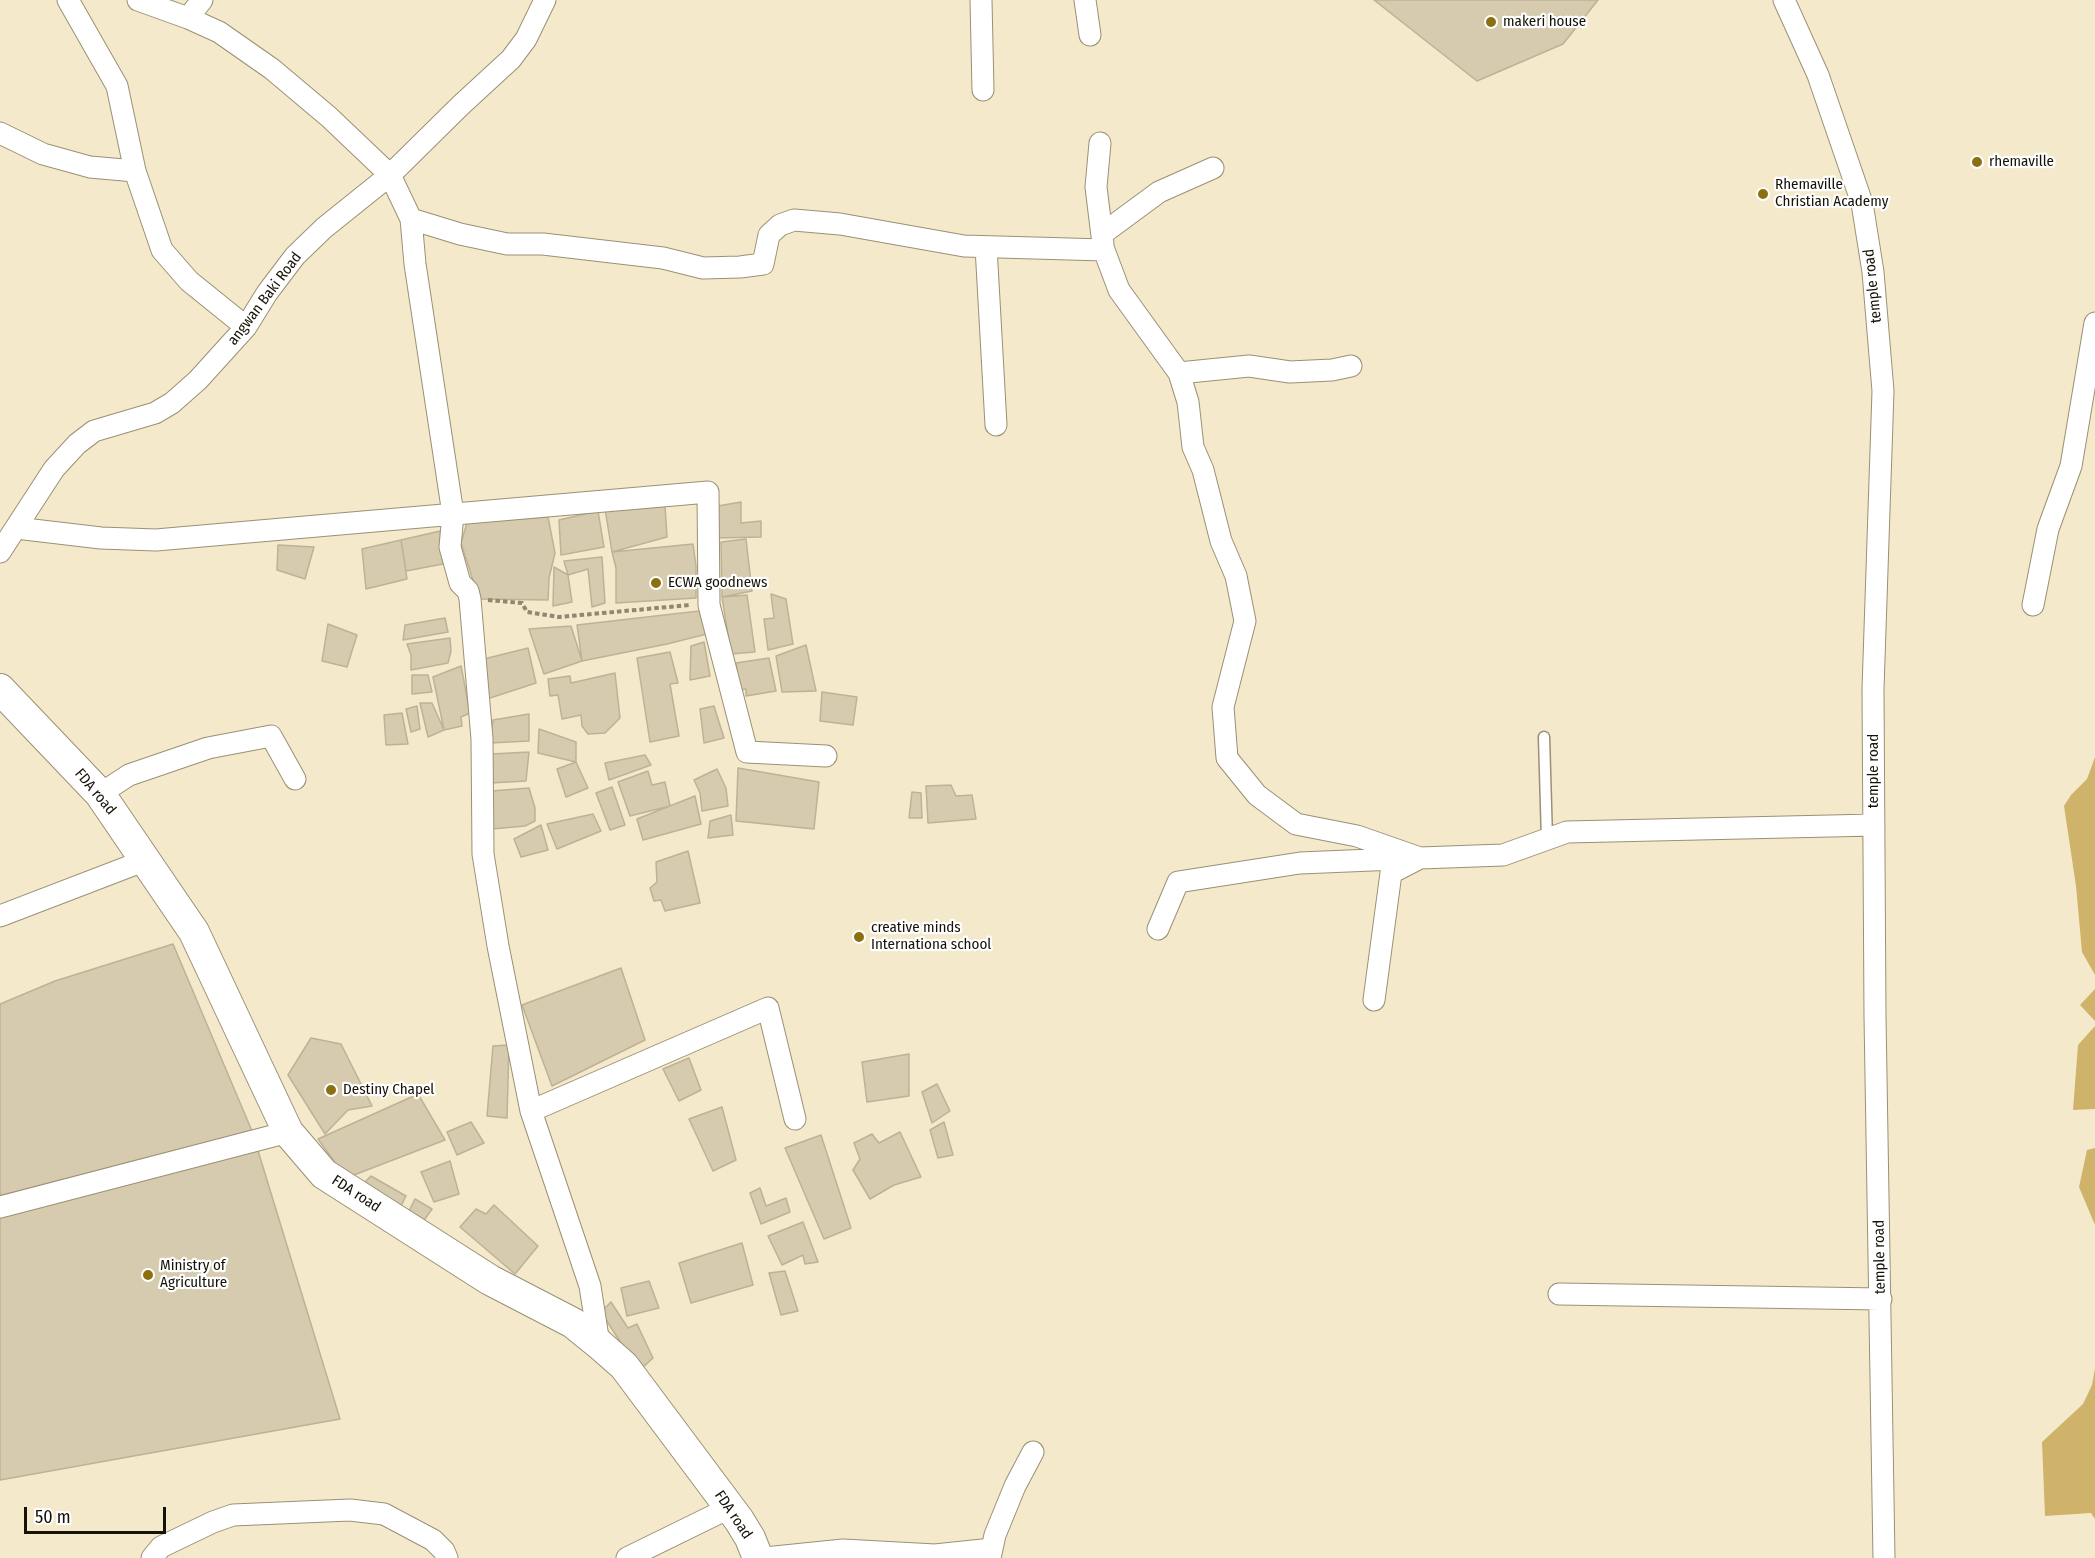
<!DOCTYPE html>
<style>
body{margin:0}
#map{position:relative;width:2095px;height:1558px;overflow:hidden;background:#f5e9cb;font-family:"Fira Sans Condensed",sans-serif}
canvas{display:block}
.scale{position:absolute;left:24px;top:1507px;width:142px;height:27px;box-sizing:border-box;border:3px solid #161208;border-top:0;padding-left:8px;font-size:18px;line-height:21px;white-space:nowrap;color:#161208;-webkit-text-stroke:4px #fff;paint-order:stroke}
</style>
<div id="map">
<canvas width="2095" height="1558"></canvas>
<div class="scale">50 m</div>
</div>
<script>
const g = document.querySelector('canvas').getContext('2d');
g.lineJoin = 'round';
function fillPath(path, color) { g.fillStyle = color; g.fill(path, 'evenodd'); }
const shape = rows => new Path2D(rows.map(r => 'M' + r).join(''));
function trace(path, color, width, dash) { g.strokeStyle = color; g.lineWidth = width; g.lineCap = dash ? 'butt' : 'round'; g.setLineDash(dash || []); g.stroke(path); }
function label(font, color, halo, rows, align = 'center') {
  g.font = font + ' "Fira Sans Condensed",sans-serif'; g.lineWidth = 4.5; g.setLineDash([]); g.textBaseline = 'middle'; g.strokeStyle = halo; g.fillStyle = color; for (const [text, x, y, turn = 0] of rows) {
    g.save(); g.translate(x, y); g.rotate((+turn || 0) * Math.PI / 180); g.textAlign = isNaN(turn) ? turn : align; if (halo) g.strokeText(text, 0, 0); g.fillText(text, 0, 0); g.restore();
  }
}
const water = shape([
 [2095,757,2095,975,2082,952,2076,886,2064,806,2071,795,2087,779],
 [2095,989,2095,1021,2080,1005],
 [2095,1026,2095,1109,2073,1110,2078,1045],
 [2095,1148,2095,1225,2079,1187,2087,1150],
 [2095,1368,2095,1519,2091,1513,2045,1516,2042,1442,2083,1404,2092,1385]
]);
const building = shape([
 [1374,0,1598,0,1563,44,1477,81,1374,0],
 [741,502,741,523,761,521,761,537,715,538,718,506,741,502],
 [665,506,667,537,612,552,605,509,665,506],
 [598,511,604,547,561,555,559,520,598,511],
 [548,517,555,553,549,578,548,600,479,599,461,543,467,523,548,517],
 [440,531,443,564,406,571,401,540,440,531],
 [746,539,752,591,722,597,721,542,746,539],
 [401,540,407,579,366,589,362,549,401,540],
 [693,544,696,566,696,598,616,603,616,568,612,552,693,544],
 [278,545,314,547,305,579,277,570,278,545],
 [602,557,605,603,592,607,588,569,568,575,564,561,602,557],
 [554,567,568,575,572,602,553,606,554,567],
 [771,594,786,599,793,644,768,650,764,619,774,618,771,594],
 [747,595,755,652,731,654,722,597,747,595],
 [699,611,707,634,667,644,582,661,577,625,699,611],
 [445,618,448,632,403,640,405,625,445,618],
 [328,624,357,635,347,667,322,661,328,624],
 [571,626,582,661,544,674,529,629,571,626],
 [450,638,451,651,448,663,411,670,411,655,407,644,450,638],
 [704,642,710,676,690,680,691,646,704,642],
 [806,645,816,691,782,692,776,656,806,645],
 [528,648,536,683,487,699,480,660,528,648],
 [670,652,678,683,670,684,679,736,650,742,637,658,670,652],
 [769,658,776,691,746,696,746,689,739,690,736,663,769,658],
 [461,666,470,713,461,717,462,726,444,730,433,677,461,666],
 [615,673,620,718,605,733,588,734,582,726,581,715,562,719,558,695,550,696,548,679,570,676,571,683,615,673],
 [412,675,428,675,432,692,412,694,412,675],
 [822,692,857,697,853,725,820,721,822,692],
 [420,703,432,703,444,730,428,737,420,703],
 [417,706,420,729,411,732,406,709,417,706],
 [714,706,724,738,704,743,700,709,714,706],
 [402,713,408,744,386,745,384,715,402,713],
 [529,714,529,741,490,743,493,720,529,714],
 [539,729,576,742,576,762,538,753,539,729],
 [529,752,526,781,491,783,491,754,529,752],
 [645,755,651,765,609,780,605,763,645,755],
 [576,762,588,788,566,797,557,769,576,762],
 [738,768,819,782,814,829,736,821,738,768],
 [717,769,726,788,728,806,702,811,700,793,694,780,717,769],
 [648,771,652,785,665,782,670,806,630,816,618,782,648,771],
 [951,785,956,796,972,795,976,819,928,823,926,786,951,785],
 [612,787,625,825,610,830,596,793,612,787],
 [529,788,535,808,535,821,525,826,492,829,491,791,529,788],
 [912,792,921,793,922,818,909,818,912,792],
 [695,796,701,824,643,840,637,819,695,796],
 [593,814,601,831,557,849,547,824,593,814],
 [731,815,733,835,708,838,710,821,731,815],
 [541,825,548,850,521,857,514,839,541,825],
 [688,851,700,903,665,911,661,900,654,901,650,888,657,882,656,862,688,851],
 [173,944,252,1131,340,1419,0,1480,0,1004,55,981,173,944],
 [621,968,645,1040,552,1086,522,1005,621,968],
 [311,1038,341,1044,372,1106,348,1110,325,1134,288,1075,311,1038],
 [509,1045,507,1118,487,1116,493,1046,509,1045],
 [909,1054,909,1096,867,1102,862,1062,909,1054],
 [689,1058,701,1090,679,1101,663,1069,689,1058],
 [937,1084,950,1111,932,1123,922,1092,937,1084],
 [418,1094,445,1140,346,1178,318,1139,418,1094],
 [722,1107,736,1160,713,1171,689,1119,722,1107],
 [471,1122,484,1143,457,1155,447,1132,471,1122],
 [944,1122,953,1155,938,1158,930,1130,944,1122],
 [900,1132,921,1177,894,1185,870,1199,853,1170,860,1159,854,1143,872,1134,879,1143,900,1132],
 [821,1135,851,1228,824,1239,785,1148,821,1135],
 [450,1161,459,1194,434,1202,421,1172,450,1161],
 [371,1176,406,1196,398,1212,360,1187,371,1176],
 [760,1188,766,1206,786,1198,790,1212,761,1224,750,1193,760,1188],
 [415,1199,432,1209,420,1226,407,1215,415,1199],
 [494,1205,538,1246,515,1274,460,1227,476,1209,486,1214,494,1205],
 [803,1222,818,1262,805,1264,803,1255,782,1265,768,1236,803,1222],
 [742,1243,753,1285,691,1303,679,1263,742,1243],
 [785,1271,798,1311,781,1315,769,1273,785,1271],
 [649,1281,659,1308,627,1316,621,1288,649,1281],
 [611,1302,628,1328,637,1324,653,1358,639,1371,601,1312,611,1302]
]);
const path = shape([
 [488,600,522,603,527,612,559,617,690,605]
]);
const lane = shape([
 [1544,737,1547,840]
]);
const street = shape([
 [68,0,117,86,135,171,162,250,189,281,246,327],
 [138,0,188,18,219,32,272,69,329,117,390,175,411,219,415,264,453,514,450,547,460,583,468,591,470,599,482,739,483,854,498,946,531,1111],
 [981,0,983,90],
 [1085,0,1090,35],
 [1784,0,1818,75,1862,203,1873,272,1883,391,1873,689,1875,1016,1884,1558],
 [188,18,202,0],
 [0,133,43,154,90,167,135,171],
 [1100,143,1096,187,1103,244],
 [411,219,460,234,507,244,543,244,663,258,703,268,740,267,763,264,769,235,780,225,794,220,840,224,964,246,1104,250,1119,290,1179,373,1249,366,1290,372,1332,370,1351,366],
 [1102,234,1159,192,1213,168],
 [986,247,996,425],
 [16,528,101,538,156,540,708,492,709,605,747,752,826,756],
 [0,552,54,469,77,444,94,431,155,413,172,403,198,380,246,327,267,293,295,256,324,228,390,175,461,105,511,59,526,39,545,0],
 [2033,605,2048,529,2071,466,2095,323],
 [100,794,129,775,208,748,271,736,295,779],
 [0,916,146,860],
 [1158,929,1178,882,1300,863,1420,858,1357,836,1296,824,1257,795,1227,758,1223,707,1245,621,1236,576,1221,541,1203,470,1193,447,1188,402,1179,373],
 [1374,1000,1391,873,1420,858,1503,855,1567,832,1874,825],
 [0,1207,288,1132],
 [1559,1294,1881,1299],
 [599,1344,590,1286,531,1111,768,1008,795,1119],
 [152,1558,161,1547,213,1522,233,1515,350,1510,384,1514,433,1540,444,1551,447,1558],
 [627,1558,729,1508],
 [765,1558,843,1550,935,1555,992,1549],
 [990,1558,995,1535,1015,1486,1033,1452]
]);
const secondary = shape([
 [0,689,100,794,194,932,288,1132,324,1174,490,1280,573,1323,599,1344,624,1366,739,1520,750,1538,758,1558]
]);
const markers = [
 [1491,22,6,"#8c6f11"],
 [1977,162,6,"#8c6f11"],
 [1763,194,6,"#8c6f11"],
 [656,583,6,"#8c6f11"],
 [859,937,6,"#8c6f11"],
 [331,1090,6,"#8c6f11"],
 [148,1275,6,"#8c6f11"]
];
const poiNames = [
 ["makeri house",1503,22],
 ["rhemaville",1989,162],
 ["Rhemaville",1775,185],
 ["Christian Academy",1775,202],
 ["ECWA goodnews",668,583],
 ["creative minds",871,928],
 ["Internationa school",871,945],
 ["Destiny Chapel",343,1090],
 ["Ministry of",160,1266],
 ["Agriculture",160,1283]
];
const streetNames = [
 ["temple road",1873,286,-96],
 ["angwan Baki Road",265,299,-53],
 ["temple road",1874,771,-90],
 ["FDA road",95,792,50],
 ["FDA road",356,1194,33],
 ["temple road",1880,1257,-91],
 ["FDA road",733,1515,56]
];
fillPath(water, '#cfb36a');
fillPath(building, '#d6cbae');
trace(building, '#bdb296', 1.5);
trace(lane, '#9b9075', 13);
trace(street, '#9b9075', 23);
trace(secondary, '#9b9075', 32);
trace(path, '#8f8772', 4, [4.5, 3]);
trace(lane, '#fff', 10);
trace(street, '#fff', 21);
trace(secondary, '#fff', 30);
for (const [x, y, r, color] of markers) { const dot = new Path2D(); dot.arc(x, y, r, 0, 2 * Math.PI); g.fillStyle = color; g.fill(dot); trace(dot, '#fff', 2); }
label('15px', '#161208', '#fff', poiNames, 'left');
label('15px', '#161208', '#fff', streetNames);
</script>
